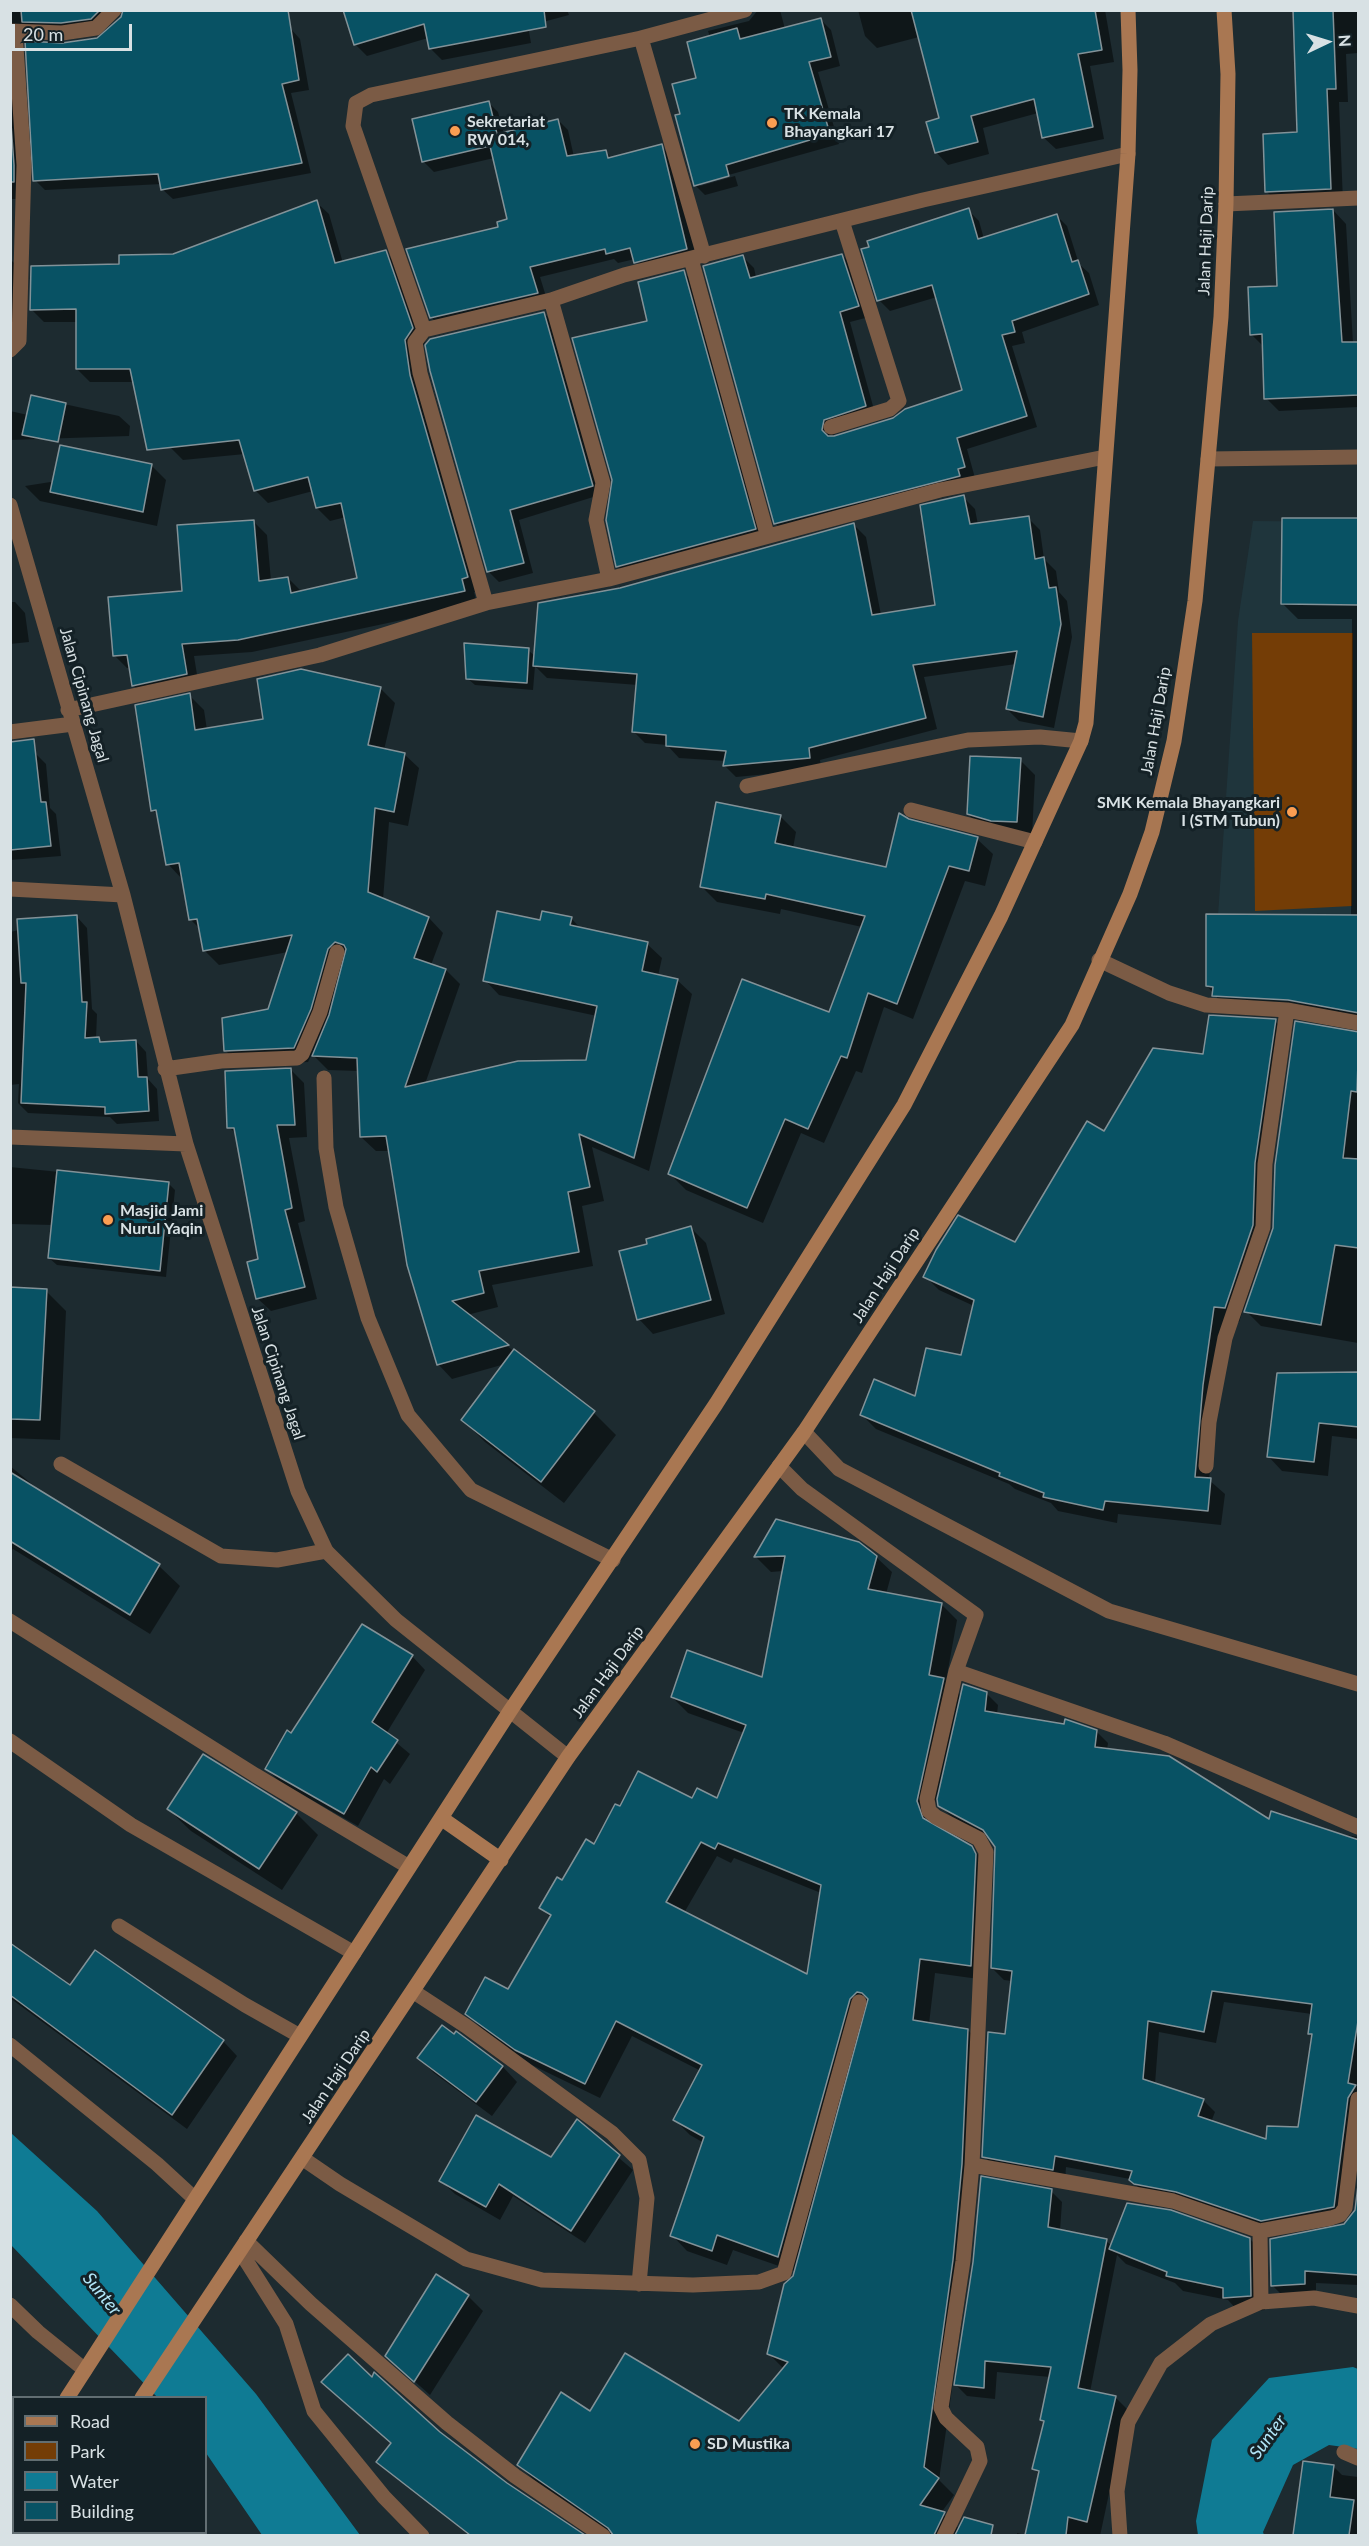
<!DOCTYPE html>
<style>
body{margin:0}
#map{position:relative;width:1369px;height:2546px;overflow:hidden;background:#1d2b30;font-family:Lato,sans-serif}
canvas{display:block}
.frame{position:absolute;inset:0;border:12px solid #d8e1e4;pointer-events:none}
.legend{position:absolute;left:12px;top:2396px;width:195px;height:138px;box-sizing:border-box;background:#142126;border:2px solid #626e72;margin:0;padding:8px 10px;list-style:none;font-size:18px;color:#d8e1e4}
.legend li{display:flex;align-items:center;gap:12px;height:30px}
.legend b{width:30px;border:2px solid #626e72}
.north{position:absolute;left:1297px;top:12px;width:60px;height:60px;-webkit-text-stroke:4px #142126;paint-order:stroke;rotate:86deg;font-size:16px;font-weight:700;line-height:24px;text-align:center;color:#d8e1e4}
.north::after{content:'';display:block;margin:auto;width:21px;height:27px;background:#d8e1e4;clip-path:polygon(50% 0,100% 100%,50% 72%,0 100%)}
.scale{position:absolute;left:12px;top:24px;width:120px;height:27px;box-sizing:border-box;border:3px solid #d8e1e4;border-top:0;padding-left:8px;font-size:18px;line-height:21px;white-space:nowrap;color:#d8e1e4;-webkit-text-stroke:4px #142126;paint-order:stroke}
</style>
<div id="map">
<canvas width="1369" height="2546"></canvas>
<div class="frame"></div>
<ul class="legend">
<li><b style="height:8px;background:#a97752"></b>Road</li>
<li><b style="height:16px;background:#743d06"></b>Park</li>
<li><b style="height:16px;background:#0f7b94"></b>Water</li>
<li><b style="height:16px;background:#085264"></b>Building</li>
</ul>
<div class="north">N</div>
<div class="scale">20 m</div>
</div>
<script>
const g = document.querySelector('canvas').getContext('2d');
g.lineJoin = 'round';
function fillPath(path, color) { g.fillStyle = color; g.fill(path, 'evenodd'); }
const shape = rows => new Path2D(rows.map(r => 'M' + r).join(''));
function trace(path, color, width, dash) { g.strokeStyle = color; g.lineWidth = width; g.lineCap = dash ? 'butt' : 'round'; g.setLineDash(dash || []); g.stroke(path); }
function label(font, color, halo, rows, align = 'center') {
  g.font = font + ' Lato,sans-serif'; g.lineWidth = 6; g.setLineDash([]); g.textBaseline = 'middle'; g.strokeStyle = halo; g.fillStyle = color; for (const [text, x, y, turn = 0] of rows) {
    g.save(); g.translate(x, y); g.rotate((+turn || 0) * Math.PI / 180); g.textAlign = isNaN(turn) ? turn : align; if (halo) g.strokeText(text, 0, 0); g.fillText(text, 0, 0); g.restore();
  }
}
const built = shape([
 [1253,521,1358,522,1358,1005,1212,1004,1238,621]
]);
const green = shape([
 [1252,633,1353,633,1352,906,1255,911]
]);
const water = shape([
 [11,2133,97,2211,256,2394,360,2535,262,2535,206,2453,206,2398,157,2397,11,2245],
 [1353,2367,1358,2369,1358,2449,1329,2445,1293,2465,1263,2532,1264,2535,1198,2535,1196,2521,1212,2440,1269,2378]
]);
const shadow = shape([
 [10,10,109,10,102,29,22,31,24,199,10,199],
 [345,10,567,10,569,15,528,26,531,43,442,60,430,48,428,38,367,56,355,44],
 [758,10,780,10,785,29,821,20,831,30,840,66,818,72,839,144,700,183,700,186,735,176,738,186,705,195,695,185,682,115,698,79,710,37,708,31,749,21],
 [858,10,1105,10,1114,62,1090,66,1104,139,1056,149,1043,137,1038,113,983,128,989,154,948,165,936,152,941,119,919,37,877,48,865,36],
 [1295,10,1358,10,1358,53,1346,54,1348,102,1339,102,1343,202,1280,205,1267,192,1298,134],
 [290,28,300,39,309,90,291,93,311,173,173,199,162,189,162,184,45,190,35,180,62,44],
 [488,102,498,112,504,134,558,120,568,130,574,157,605,151,612,158,661,146,671,156,697,259,645,272,635,259,618,263,614,259,540,277,548,303,442,328,432,318,408,250,500,228,509,221,494,158,434,172,423,161],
 [316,202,329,214,343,263,385,252,398,265,425,342,418,354,481,590,474,592,477,604,252,652,194,656,199,687,146,698,133,685,131,668,127,668,114,655,184,593,254,522,267,535,271,581,288,578,302,592,359,579,346,517,330,521,317,508,313,491,268,503,255,490,245,454,183,460,170,447,134,382,90,382,77,369,78,322,44,322,31,309,121,266,173,256],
 [968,210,979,221,984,239,1056,215,1067,226,1079,264,1089,273,1099,305,1022,332,1025,343,1012,346,1037,427,967,449,975,478,787,535,776,524,705,267,743,257,754,268,756,277,842,255,853,266,869,317,850,322,876,417,835,431,833,438,894,420,964,391,937,297,890,311,879,300],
 [1333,210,1346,224,1353,343,1358,343,1358,407,1279,411,1266,398,1264,347,1251,334,1279,287],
 [10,259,21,270,10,353],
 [683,272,693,281,764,538,627,575,618,566,649,322],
 [544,313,554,324,603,494,519,520,533,573,499,582,489,572],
 [32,397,119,416,130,426,129,436,10,440,10,411,28,415],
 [152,466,166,480,157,526,40,501,25,486],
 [963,497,975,509,978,525,1028,518,1040,530,1044,559,1056,571,1059,592,1067,601,1072,637,1054,728,1019,721,1007,709,1016,664,924,677,937,729,820,760,821,769,736,777,724,765,725,761,679,758,667,745,645,743,633,731,638,685,547,678,535,666,533,690,475,685,467,678,528,650,536,657,620,589,854,525,866,537,881,615,937,606],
 [1358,520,1358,1025,1228,1010,1207,986,1351,916,1352,619,1298,619,1283,604],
 [10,602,15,602,25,613,29,642,10,644],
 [380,688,395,703,384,750,404,754,419,768,408,826,389,822,383,900,429,918,443,933,431,965,446,970,460,984,425,1084,587,1062,597,1016,499,995,485,980,541,921,571,918,582,930,647,944,662,958,658,976,677,980,692,994,649,1171,592,1147,604,1201,582,1206,593,1266,492,1285,498,1307,467,1315,594,1413,616,1435,564,1503,485,1442,463,1420,505,1364,452,1379,438,1364,390,1151,376,1151,361,1137,359,1071,328,1070,312,1054,308,1062,240,1065,225,1050,269,1011,288,952,219,965,204,950,201,930,191,920,182,879,168,864,159,816,152,810,189,695,204,710,207,730,265,720],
 [347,959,326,1025,342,963],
 [35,753,46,764,50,808,56,814,61,856,10,860,10,756],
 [1020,760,1035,775,1032,836,983,829,968,814],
 [780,816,796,832,793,848,887,868,908,821,977,839,993,854,985,886,965,881,913,1019,884,1007,862,1073,856,1071,824,1143,801,1133,763,1223,686,1190,670,1174,829,1014,862,927,781,909,780,914,717,902,701,886],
 [77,917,87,928,92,1009,97,1014,96,1039,104,1044,136,1041,146,1052,148,1079,157,1089,159,1121,117,1124,110,1117,28,1113,18,1103,19,1084,10,1085,10,932],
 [1275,1021,1289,1035,1269,1178,1267,1240,1239,1322,1228,1320,1217,1399,1209,1480,1225,1494,1221,1525,1118,1514,1117,1523,1058,1511,1051,1503,1015,1489,1009,1484,876,1429,862,1415,916,1398,962,1357,974,1306,939,1290,925,1276,1015,1244,1105,1133,1205,1056],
 [1358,1034,1358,1343,1261,1326,1246,1311],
 [291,1070,304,1083,307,1137,289,1138,305,1221,298,1223,317,1299,271,1311,257,1298,260,1260,237,1135,229,1127],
 [10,1167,168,1183,175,1190,166,1277,57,1265,49,1258,53,1225,10,1224],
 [691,1228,706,1243,725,1314,653,1334,639,1319,649,1245],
 [10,1289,46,1291,66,1311,60,1440,10,1438],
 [1358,1373,1358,1439,1332,1436,1328,1476,1282,1471,1268,1456],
 [10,1466,45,1495,159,1566,180,1586,150,1634,13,1549,10,1553],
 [776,1520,876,1557,892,1572,886,1594,942,1605,957,1620,946,1681,962,1697,986,1693,998,1705,997,1714,1096,1731,1108,1743,1107,1750,1270,1822,1358,1837,1358,2120,1347,2216,1274,2232,1143,2192,1130,2179,1066,2167,1065,2181,996,2168,984,2156,1006,2036,1012,1981,1004,1980,992,1968,996,1847,990,1838,952,1817,939,1805,937,1794,932,1817,935,1827,971,1847,987,1864,986,1980,935,1973,929,2024,968,2030,983,2046,968,2276,939,2480,954,2495,941,2513,960,2529,975,2522,989,2536,613,2536,535,2481,519,2465,590,2413,740,2423,784,2369,769,2354,796,2272,733,2250,727,2265,687,2251,672,2235,704,2143,690,2135,675,2120,701,2071,632,2036,600,2098,532,2065,482,2029,467,2013,508,1991,551,1918,541,1908,595,1846,621,1808,717,1800,744,1733,688,1713,672,1697,763,1679,783,1571,771,1572,756,1557],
 [717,1856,731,1863,734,1858,821,1893,808,1976,684,1913],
 [1224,2002,1312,2014,1310,2033,1313,2036,1299,2128,1268,2141,1211,2122,1215,2112,1203,2100,1155,2084,1159,2032,1216,2043],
 [412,1656,425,1670,386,1734,410,1754,390,1784,384,1779,358,1826,280,1782,266,1769,292,1735],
 [168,1809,296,1813,318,1835,282,1890,191,1831],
 [10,1959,71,1987,223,2041,237,2056,187,2129,10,1998],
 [456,2033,503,2067,517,2082,492,2116,434,2073,419,2058],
 [577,2122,633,2170,585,2243,513,2196,500,2220,455,2194,441,2181,552,2159],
 [1358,2184,1358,2285,1316,2283,1316,2296,1284,2297,1272,2285,1355,2214],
 [1051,2191,1062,2202,1060,2231,1106,2241,1112,2246,1250,2239,1265,2254,1265,2310,1239,2312,1228,2300,1183,2291,1175,2283,1126,2264,1117,2255,1090,2392,1115,2397,1127,2409,1100,2536,1017,2536,1017,2533,1026,2535,1040,2475,1033,2468,1045,2423,1041,2419,1050,2377,997,2372,995,2399,967,2396,956,2385],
 [468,2296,483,2311,430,2395,402,2370],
 [372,2379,506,2484,579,2536,471,2536,378,2462,392,2443],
 [1305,2462,1334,2467,1342,2475,1358,2477,1358,2536,1295,2536]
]);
const building = shape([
 [21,10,100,10,91,19,61,23,22,22,21,10],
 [123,10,288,10,299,80,282,84,302,163,161,190,158,174,33,181,25,41,62,43,97,38,121,17,123,10],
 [343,10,544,10,546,27,429,49,424,24,354,45,343,10],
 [911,10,1095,10,1102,50,1078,54,1093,127,1042,138,1034,99,971,116,978,142,935,153,926,122,939,118,911,10],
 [1293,10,1333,10,1336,89,1327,89,1331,189,1265,192,1263,134,1297,132,1293,10],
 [821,18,831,57,809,62,830,134,726,165,729,176,694,186,675,115,680,114,672,84,696,78,687,42,737,28,740,39,821,18],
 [489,101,497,134,558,119,567,156,606,150,608,158,662,144,687,249,634,263,630,248,606,254,605,249,530,267,538,293,430,318,406,249,498,227,497,222,507,219,490,146,422,162,412,119,489,101],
 [10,110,14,165,14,182,10,182,10,110],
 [317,200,335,263,386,250,413,328,405,340,410,375,468,577,462,579,465,591,238,640,182,644,187,674,132,686,127,655,113,656,108,597,182,591,177,525,254,520,259,581,288,577,291,593,357,578,341,503,316,508,308,477,254,491,239,440,147,450,130,369,76,369,76,309,30,310,31,266,119,264,119,255,173,254,317,200],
 [969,208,978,239,1057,214,1072,262,1078,260,1089,294,1012,321,1015,332,1002,335,1027,416,957,438,965,467,958,469,960,476,774,524,703,266,743,255,750,278,842,254,859,306,840,312,866,406,824,420,822,430,828,436,834,436,893,418,905,409,962,390,932,285,877,301,861,249,869,247,867,241,969,208],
 [1333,209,1342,342,1359,342,1359,395,1264,399,1262,334,1250,335,1248,287,1277,286,1274,212,1333,209],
 [684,270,756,529,616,567,606,520,612,480,572,338,647,321,638,282,684,270],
 [544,312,593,486,510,510,524,563,487,572,430,371,425,345,430,339,544,312],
 [31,395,66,403,58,442,22,435,31,395],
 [60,445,152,464,143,512,50,492,60,445],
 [964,495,970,524,1029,516,1035,559,1044,557,1049,588,1056,587,1061,624,1043,717,1006,709,1017,651,913,665,926,718,809,748,810,758,723,766,726,751,666,746,666,735,632,732,637,674,533,666,538,603,620,588,854,523,872,615,935,605,920,505,964,495],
 [1282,518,1359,518,1359,605,1281,604,1282,518],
 [464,643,529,648,527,683,466,679,464,643],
 [301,669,381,687,368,745,405,753,394,812,375,808,368,892,429,917,414,958,446,969,405,1087,518,1061,586,1060,597,1006,483,981,497,911,540,920,542,911,572,917,570,925,648,942,642,971,678,979,634,1158,579,1134,590,1187,568,1192,579,1252,479,1271,484,1293,452,1301,509,1345,437,1365,407,1265,386,1136,360,1137,357,1058,312,1056,329,1015,346,949,344,945,335,942,328,949,311,1009,294,1048,224,1051,222,1018,268,1009,292,935,203,951,197,919,189,920,179,863,166,865,156,810,151,811,135,705,190,693,195,730,263,719,257,679,301,669],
 [34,739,41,802,46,802,51,846,10,850,10,742,34,739],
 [970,756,1021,758,1017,822,991,821,967,814,970,756],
 [716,802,781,815,775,843,886,867,899,813,909,819,978,837,969,871,949,866,897,1004,868,993,847,1058,841,1056,808,1129,785,1119,747,1208,668,1174,742,979,829,1012,865,916,766,894,765,899,700,887,716,802],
 [1206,914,1359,915,1359,1013,1288,1000,1212,996,1213,987,1206,986,1206,914],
 [77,915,82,1002,87,1002,85,1038,99,1037,100,1042,136,1040,138,1077,147,1077,149,1111,105,1114,105,1107,21,1103,26,983,21,983,17,919,77,915],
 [1209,1015,1276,1019,1255,1163,1253,1225,1225,1308,1214,1307,1203,1385,1195,1477,1211,1478,1208,1511,1105,1501,1103,1510,1043,1497,1044,1493,999,1476,1000,1473,860,1415,874,1379,915,1396,926,1348,961,1355,974,1300,923,1277,936,1250,958,1215,1015,1242,1087,1121,1104,1131,1153,1048,1203,1054,1209,1015],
 [1295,1021,1359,1032,1357,1092,1351,1091,1343,1158,1359,1159,1359,1248,1335,1245,1321,1325,1244,1312,1273,1228,1275,1165,1295,1021],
 [291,1068,295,1125,277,1125,292,1208,285,1210,305,1287,256,1299,247,1262,258,1259,234,1128,227,1128,225,1071,291,1068],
 [57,1170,169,1182,160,1271,48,1258,57,1170],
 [691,1226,711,1300,637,1320,619,1251,647,1244,646,1239,691,1226],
 [10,1287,47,1289,40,1420,10,1419,10,1287],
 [514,1349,595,1411,541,1482,461,1420,514,1349],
 [1359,1372,1359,1427,1319,1423,1314,1462,1267,1457,1277,1373,1359,1372],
 [10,1472,160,1564,130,1615,10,1541,10,1472],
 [776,1519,859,1542,877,1556,868,1589,942,1603,929,1675,944,1678,917,1801,923,1818,972,1846,976,1854,971,1966,920,1959,913,2020,968,2029,962,2164,953,2260,924,2467,939,2478,920,2505,945,2512,934,2535,613,2535,608,2528,517,2465,561,2392,590,2411,625,2353,739,2421,788,2362,767,2354,784,2284,793,2276,868,1999,862,1993,857,1992,850,1999,778,2257,717,2235,712,2251,670,2236,704,2137,673,2120,702,2065,616,2021,585,2084,515,2050,465,2014,485,1977,508,1989,551,1915,539,1908,557,1877,562,1880,586,1839,594,1844,615,1804,620,1806,638,1771,692,1798,697,1788,717,1798,746,1725,671,1697,687,1650,762,1677,785,1556,754,1557,776,1519],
 [701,1842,715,1849,718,1843,821,1885,807,1974,666,1902,701,1842],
 [362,1624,413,1655,372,1722,398,1740,377,1772,371,1767,344,1814,265,1769,287,1730,291,1733,362,1624],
 [963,1684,987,1692,985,1711,1064,1724,1065,1719,1097,1730,1095,1747,1169,1756,1269,1819,1271,1811,1359,1840,1359,2015,1348,2083,1356,2085,1348,2098,1334,2207,1261,2221,1176,2192,1134,2184,1129,2180,1132,2171,1055,2156,1053,2170,982,2157,988,2032,1005,2034,1012,1971,991,1968,995,1847,983,1830,938,1806,937,1799,963,1684],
 [1212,1991,1312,2004,1308,2034,1312,2034,1298,2127,1267,2126,1266,2139,1198,2116,1204,2099,1143,2079,1148,2021,1204,2032,1212,1991],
 [203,1754,297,1812,259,1869,167,1809,203,1754],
 [10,1943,70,1985,95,1950,224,2040,172,2115,10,1995,10,1943],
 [442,2025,454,2034,456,2031,503,2066,476,2102,417,2058,442,2025],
 [476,2115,551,2157,577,2119,620,2155,571,2231,499,2184,486,2207,439,2181,476,2115],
 [981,2176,1052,2189,1048,2227,1107,2239,1078,2388,1116,2396,1087,2522,1068,2517,1066,2535,1025,2535,1039,2471,1032,2469,1044,2421,1040,2420,1051,2367,985,2361,984,2388,954,2385,973,2262,981,2176],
 [1359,2177,1359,2275,1305,2271,1305,2284,1271,2286,1270,2239,1344,2224,1355,2210,1359,2177],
 [1127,2203,1171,2210,1250,2238,1251,2296,1223,2298,1223,2288,1166,2276,1167,2272,1109,2249,1127,2203],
 [436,2274,469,2295,414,2382,385,2356,436,2274],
 [348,2354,372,2377,374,2372,440,2432,507,2483,585,2535,470,2535,376,2462,391,2443,321,2382,348,2354],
 [1303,2461,1334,2465,1330,2497,1354,2500,1349,2535,1293,2535,1303,2461],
 [964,2517,993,2525,991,2535,955,2535,964,2517]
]);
const service = shape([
 [804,1432,839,1469,1109,1611,1358,1684],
 [61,1464,221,1556,277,1560,326,1551],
 [10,1741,131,1825,354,1953],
 [119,1926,245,2005,300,2036],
 [414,1992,466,2026,612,2133,639,2160,647,2198,639,2284],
 [302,2158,340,2184,466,2259,542,2280,693,2285,759,2282,784,2273,859,2002]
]);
const minor = shape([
 [745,10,641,38,371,95,356,103,353,126,424,330,551,300,624,275,923,200,1128,154],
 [10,31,62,33,96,28,114,10],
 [641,38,704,256],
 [1226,204,1358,198],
 [691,259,767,534],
 [551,300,603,483,596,520,609,579],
 [424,330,415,342,420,373,486,603,609,579,940,490,1105,457],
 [10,350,19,341,24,165,15,32],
 [831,427,890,409,899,401,842,221],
 [1208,459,1358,457],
 [10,505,123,895,186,1144,298,1491,326,1551,396,1620,568,1757],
 [68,710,320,655,486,603],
 [10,732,73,724],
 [747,786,968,740,1040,737,1081,741],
 [911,810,1035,842],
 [10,889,123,895],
 [1099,960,1169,993,1206,1005,1287,1010,1358,1023],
 [165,1069,221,1061,297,1058,302,1054,320,1012,337,952],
 [324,1078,326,1148,336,1207,368,1318,408,1415,471,1490,613,1560],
 [10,1137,186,1144],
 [779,1466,802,1489,976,1615,956,1671,927,1799,929,1811,936,1817,979,1839,986,1852,972,2165,1173,2201,1260,2231],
 [1206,1466,1209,1422,1225,1338,1263,1227,1265,1164,1287,1010],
 [10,1621,255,1775,409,1867],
 [956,1671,1164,1743,1358,1827],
 [10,2045,157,2164,195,2199],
 [246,2241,311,2304,447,2423,515,2476,603,2536],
 [240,2251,286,2324,314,2411,384,2497,422,2536],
 [1261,2302,1260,2231,1331,2218,1340,2215,1345,2208,1358,2099],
 [10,2305,38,2332,85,2370],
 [1344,2452,1358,2458],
 [944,2536,980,2461,977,2447,946,2418,941,2408,963,2261,972,2165],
 [1120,2536,1117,2491,1128,2422,1161,2363,1211,2324,1261,2302,1314,2298,1358,2306]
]);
const secondary = shape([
 [441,1818,501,1860],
 [67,2398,510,1711,716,1404,904,1105,1001,916,1081,741,1086,723,1128,154,1130,70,1128,10],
 [142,2398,568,1757,804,1432,1072,1025,1130,894,1152,832,1174,741,1195,601,1221,317,1226,204,1228,74,1224,10],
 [10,2484,14,2480],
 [49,2536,51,2532]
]);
const markers = [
 [772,123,6,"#fb9e52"],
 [455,131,6,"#fb9e52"],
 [1292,812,6,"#fb9e52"],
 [108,1220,6,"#fb9e52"],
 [695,2444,6,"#fb9e52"]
];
const poiNames = [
 ["TK Kemala",784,114],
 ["Bhayangkari 17",784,132],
 ["Sekretariat",467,122],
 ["RW 014,",467,140],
 ["SMK Kemala Bhayangkari",1280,803,"right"],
 ["I (STM Tubun)",1280,821,"right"],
 ["Masjid Jami",120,1211],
 ["Nurul Yaqin",120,1229],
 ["SD Mustika",707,2444]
];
const streetNames = [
 ["Jalan Haji Darip",1206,241,-88],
 ["Jalan Cipinang Jagal",84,695,74],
 ["Jalan Haji Darip",1156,721,-80],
 ["Jalan Haji Darip",886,1275,-57],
 ["Jalan Cipinang Jagal",278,1373,72],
 ["Jalan Haji Darip",608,1672,-54],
 ["Jalan Haji Darip",336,2076,-56]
];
const waterNames = [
 ["Sunter",102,2294,51],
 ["Sunter",1268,2437,-54]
];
fillPath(built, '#1f353c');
fillPath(green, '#743d06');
fillPath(water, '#0f7b94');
fillPath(shadow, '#0007');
fillPath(building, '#085264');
trace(building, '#829298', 1.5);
trace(service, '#7b5b45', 15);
trace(minor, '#7b5b45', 15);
trace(secondary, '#a97752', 15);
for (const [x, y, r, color] of markers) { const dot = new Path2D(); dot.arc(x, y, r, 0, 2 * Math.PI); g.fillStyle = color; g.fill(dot); trace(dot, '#142126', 2); }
label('bold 16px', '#d8e1e4', '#142126', poiNames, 'left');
label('16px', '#d8e1e4', '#142126', streetNames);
label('italic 18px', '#b1e6f8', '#142126', waterNames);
</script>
